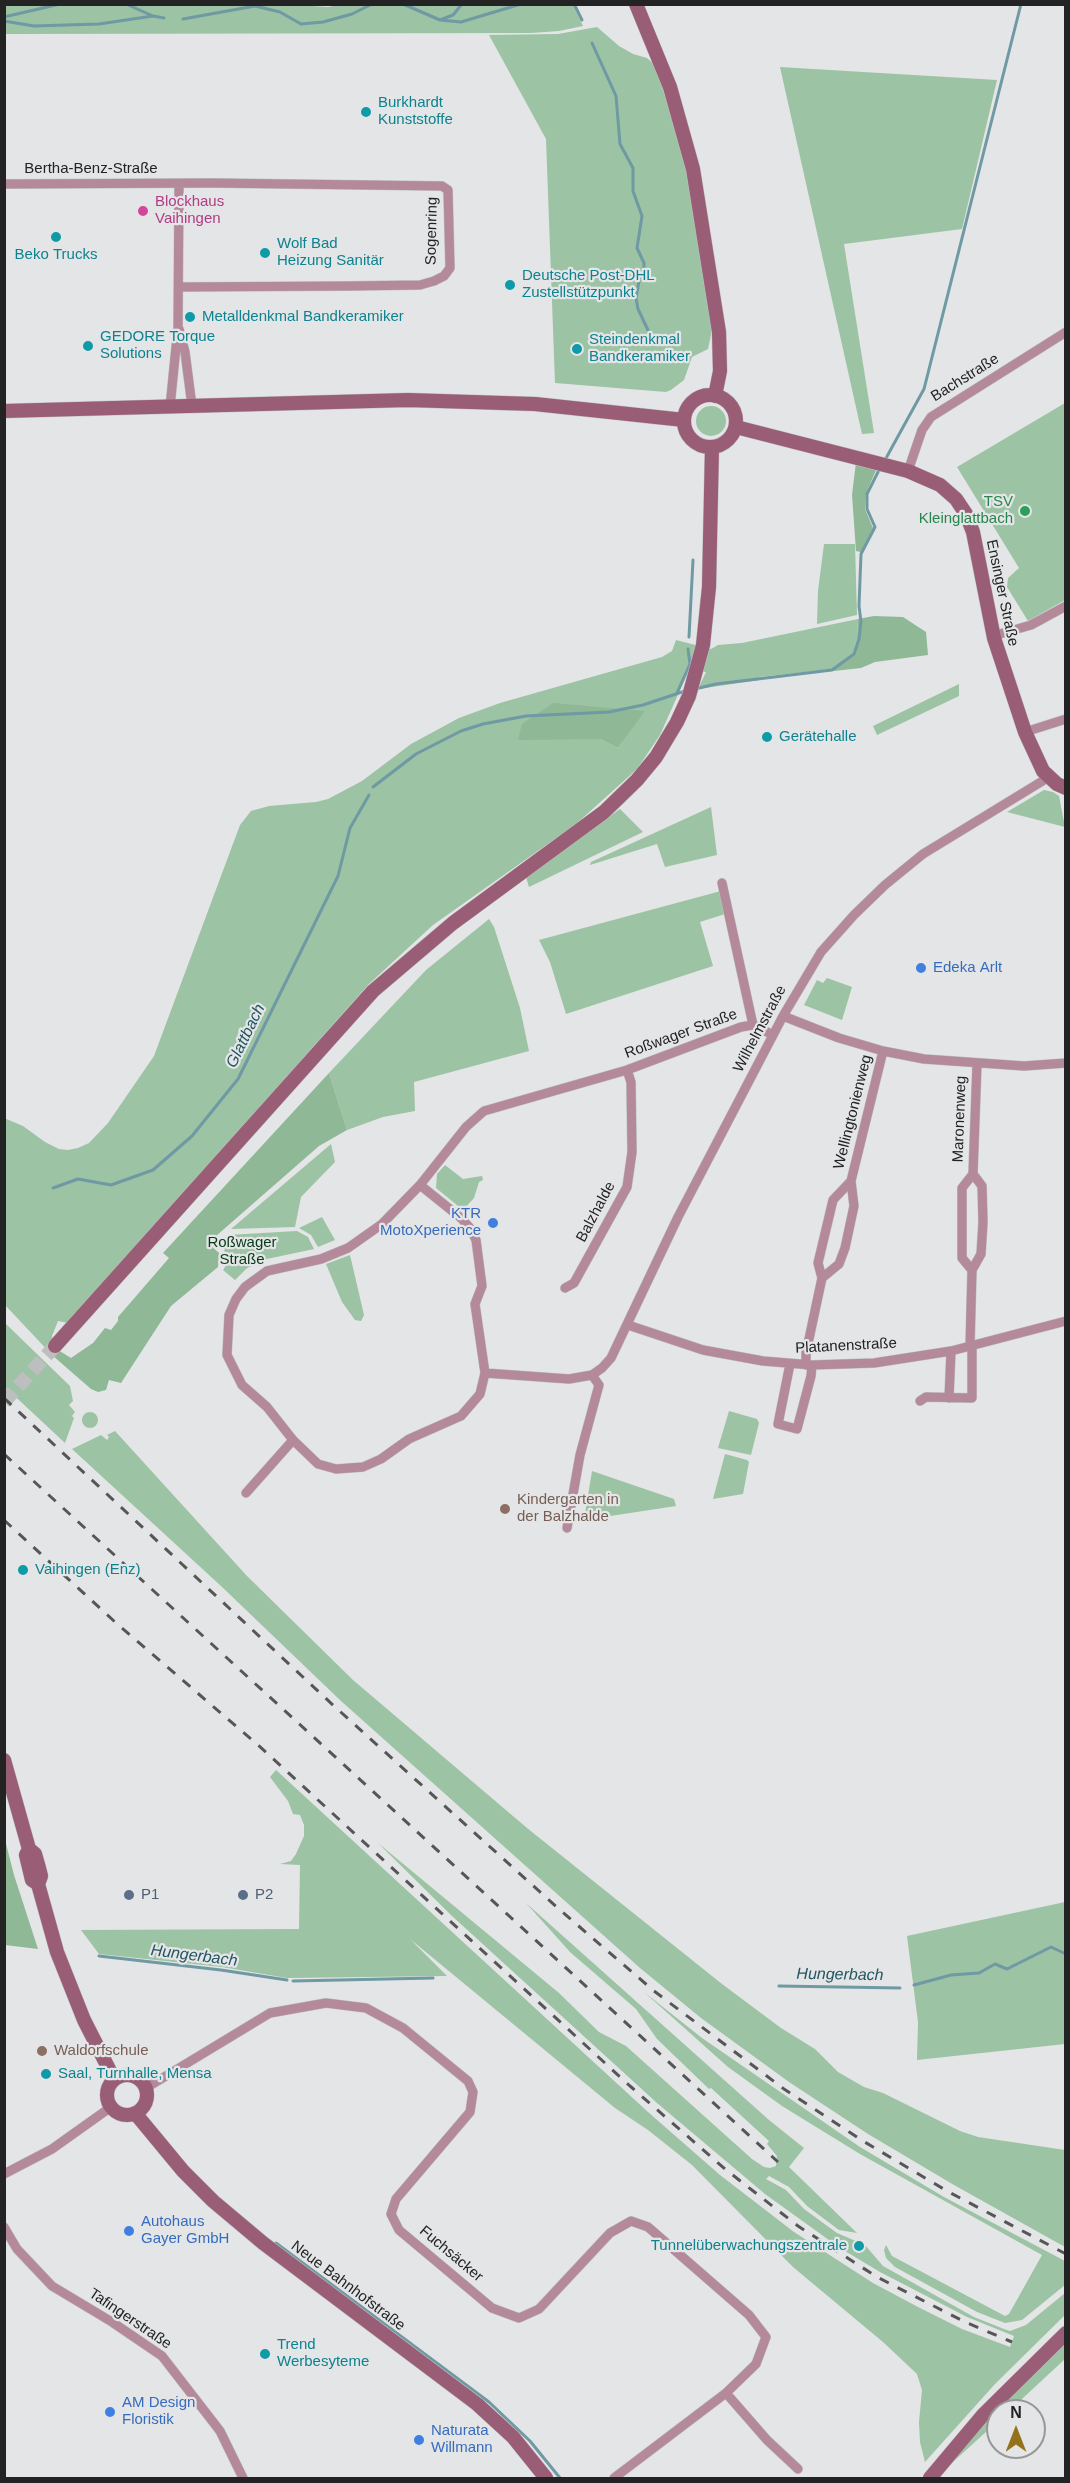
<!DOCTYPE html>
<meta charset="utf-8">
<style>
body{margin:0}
#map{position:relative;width:1070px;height:2483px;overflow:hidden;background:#e4e5e6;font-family:Helvetica,sans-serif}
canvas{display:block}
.frame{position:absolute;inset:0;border:6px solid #232324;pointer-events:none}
.north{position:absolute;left:986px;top:2399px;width:60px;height:60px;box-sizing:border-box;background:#e4e5e6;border:2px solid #979798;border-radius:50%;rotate:0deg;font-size:16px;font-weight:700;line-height:24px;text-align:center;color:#232324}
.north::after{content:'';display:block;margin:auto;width:21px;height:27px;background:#94721a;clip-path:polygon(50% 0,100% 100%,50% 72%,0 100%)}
</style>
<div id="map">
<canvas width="1070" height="2483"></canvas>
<div class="frame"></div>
<div class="north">N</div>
</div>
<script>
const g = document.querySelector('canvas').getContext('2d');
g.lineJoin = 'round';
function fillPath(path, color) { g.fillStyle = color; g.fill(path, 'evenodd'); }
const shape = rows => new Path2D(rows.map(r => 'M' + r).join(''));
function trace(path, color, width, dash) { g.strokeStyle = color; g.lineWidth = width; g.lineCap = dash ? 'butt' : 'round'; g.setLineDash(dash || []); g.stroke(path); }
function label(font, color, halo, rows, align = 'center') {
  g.font = font + ' Helvetica,sans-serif'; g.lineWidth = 4.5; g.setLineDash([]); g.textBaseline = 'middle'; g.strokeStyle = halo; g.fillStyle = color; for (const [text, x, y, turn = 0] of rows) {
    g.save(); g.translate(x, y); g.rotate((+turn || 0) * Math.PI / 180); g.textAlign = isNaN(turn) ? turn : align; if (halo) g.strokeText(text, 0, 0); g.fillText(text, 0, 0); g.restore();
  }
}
const green = shape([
 [297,5,328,7,342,4,573,5,583,26,559,31,531,33,5,34,6,5],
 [597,27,619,46,633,54,647,58,656,66,688,171,713,325,708,349,692,357,684,380,671,390,666,392,555,383,546,139,489,35,558,34],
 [780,67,997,80,962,229,844,244,874,433,862,434],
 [1065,403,1065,600,1028,621,1007,587,1008,578,1019,568,957,467],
 '696 421a15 15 0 1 1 30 0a15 15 0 1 1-30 0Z',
 [824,544,855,544,857,615,817,624,818,591],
 [858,619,857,639,853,653,833,669,759,677,760,680,698,689,706,672,689,670,660,735,637,769,576,824,433,925,369,984,68,1323,58,1321,52,1336,53,1342,58,1350,52,1355,5,1305,4,1118,23,1126,45,1142,59,1149,68,1150,78,1148,89,1143,108,1123,154,1056,240,825,251,811,269,806,316,802,328,799,362,781,411,744,459,718,500,703,662,657,672,651,676,640,711,649,718,645,742,643],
 [644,711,618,748,600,739,518,739],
 [959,684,959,696,877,735,873,726],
 [1044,790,1053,792,1059,796,1065,827,1007,812],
 [711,807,717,855,665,867,657,844,590,865,591,862],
 [620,809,643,832,529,887,526,877],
 [721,891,725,914,700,922,713,966,566,1014,550,962,539,940],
 [489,919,494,927,520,1008,529,1051,414,1082,415,1111,383,1117,347,1130,329,1073,426,970],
 [827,978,852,987,842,1020,804,1005,817,980,823,983],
 [331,1144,335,1162,301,1197,295,1227,231,1229],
 [445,1165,463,1179,482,1176,483,1180,479,1182,474,1198,463,1210,436,1188,437,1174],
 [322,1217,335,1240,318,1247,311,1235,299,1228],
 [297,1231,308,1237,314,1249,262,1260,246,1269,235,1280,223,1270,225,1267,224,1239,228,1235],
 [350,1255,364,1315,361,1321,355,1320,342,1302,326,1264],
 [5,1323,70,1386,73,1401,69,1405,75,1412,72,1416,74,1418,65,1443,5,1387],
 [729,1411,757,1419,759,1423,751,1455,718,1448],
 '82 1420a8 8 0 1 1 16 0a8 8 0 1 1-16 0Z',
 [115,1431,247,1576,353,1680,527,1828,722,1984,781,2028,815,2049,838,2072,864,2087,883,2093,960,2131,978,2137,1065,2150,1065,2247,954,2185,868,2134,789,2082,701,2018,640,1968,341,1701,221,1586,72,1449,101,1435,107,1440,109,1437,107,1435],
 [725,1454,747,1460,749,1462,743,1494,713,1499],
 [592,1471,674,1499,676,1506,584,1520],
 [276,1770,648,2112,720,2175,794,2232,873,2283,918,2307,962,2329,1010,2347,1014,2336,967,2317,880,2272,840,2248,765,2194,657,2103,452,1916,378,1843,559,1993,599,2032,626,2046,752,2159,764,2167,770,2168,776,2166,777,2156,767,2144,769,2141,711,2088,709,2089,657,2039,636,2009,570,1952,526,1903,769,2120,804,2148,789,2167,857,2233,839,2230,807,2206,789,2187,769,2176,766,2179,786,2190,804,2209,837,2233,865,2245,883,2266,974,2317,1004,2329,1010,2331,1026,2325,1065,2293,1065,2315,995,2384,925,2462,920,2442,919,2422,922,2390,917,2374,883,2342,793,2267,692,2165,648,2130,615,2108,410,1939,447,1976,287,1978,222,1967,99,1954,81,1930,299,1929,300,1865,280,1864,291,1861,296,1854,304,1836,304,1825,300,1815,293,1814,288,1801,270,1777],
 [1065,1902,1065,2044,917,2060,918,2022,907,1936],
 [644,1992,702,2038,860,2147,944,2197,1065,2261,1065,2285,1022,2320,1005,2323,977,2312,895,2267,886,2258,884,2250,886,2245,892,2256,1005,2316,1009,2314,1042,2255,860,2154,782,2106,728,2067],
 [1065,2340,1065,2359,1009,2411,998,2411,998,2421,954,2461,956,2454,1005,2399]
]);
const forest = shape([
 [856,462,877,468,866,493,865,509,873,528,861,552,856,551,852,495],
 [874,616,903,617,926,632,928,655,875,662,861,668,834,671,833,669,853,653,857,639,858,619],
 [553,703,645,711,618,748,600,739,518,740,522,724],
 [329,1073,347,1130,319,1146,208,1243,219,1253,218,1267,171,1306,121,1383,109,1380,106,1390,98,1392,91,1389,52,1355,58,1350,71,1358,93,1343,105,1328,111,1330,118,1321,118,1317,169,1258,163,1253],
 [5,1840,14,1875,38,1949,5,1945]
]);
const stream = shape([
 [126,4,153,16,164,18],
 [403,4,440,20,453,15,462,4],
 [574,4,582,20],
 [4,17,60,4],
 [183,19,255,6,280,12,301,24,323,22,352,14,372,4],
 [440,20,461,22,521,4],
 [4,21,34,26,99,24,153,16],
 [592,43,616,96,620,144,633,168,633,191,642,216,637,248,644,263,644,269,639,281,636,298,638,309,655,345],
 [885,460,924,389,1021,4],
 [689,637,693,560],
 [695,689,716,684,832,670,854,654,859,639,861,622,859,606,861,554,875,527,867,509,867,494,880,468],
 [677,693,690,664,688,649],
 [373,787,416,754,461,731,483,724,526,716,609,712,643,705,685,691],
 [53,1188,78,1179,111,1185,153,1170,192,1136,238,1079,338,876,350,828,369,795],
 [99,1956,221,1970,287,1980],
 [293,1981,433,1978],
 [914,1985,951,1975,979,1973,995,1964,1007,1969,1051,1947,1066,1954],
 [779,1986,900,1988],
 [276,2243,489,2402,530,2441,560,2478]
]);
const secondaryTunnel = shape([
 [4,1402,55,1346]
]);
const street = shape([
 [4,184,212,183,442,186,448,190,450,268,444,276,434,281,420,285,349,286,179,287],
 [179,329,185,352,192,406],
 [170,407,178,327,179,185],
 [908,471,922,430,931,417,1066,332],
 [993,636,1031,625,1066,606],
 [1025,732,1066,719],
 [722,883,753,1025],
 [783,1016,839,1038,883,1051,924,1059,1024,1066,1066,1063],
 [420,1185,461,1218,470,1228,476,1240,482,1286,475,1304,485,1373,480,1394,461,1416,409,1439,381,1459,363,1467,336,1469,318,1464,293,1440,267,1407,242,1385,227,1355,229,1315,236,1299,245,1287,267,1271,321,1259,348,1248,382,1224,420,1185,466,1127,484,1111,627,1070,741,1027,753,1025,773,1035],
 [972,1270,962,1258,962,1188,973,1174,977,1064],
 [822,1278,818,1263,833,1200,851,1181,883,1051],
 [565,1288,574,1283,627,1187,632,1152,631,1082,627,1070],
 [628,1325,703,1350,763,1361,812,1365,874,1363,951,1351,1066,1321],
 [970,1346,972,1270,981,1254,983,1222,982,1186,973,1174],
 [790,1364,778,1424,797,1429,811,1376,812,1365],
 [806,1365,806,1353,822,1278,839,1264,845,1248,854,1206,851,1181],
 [485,1373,569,1379,592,1375,602,1368,611,1358,678,1217,783,1016,821,952,854,915,885,885,923,854,1049,777],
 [949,1398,951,1351],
 [920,1401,926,1397,972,1398,972,1345],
 [246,1493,293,1440],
 [567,1528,580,1455,599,1385,592,1375],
 [146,2088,270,2013,326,2003,366,2008,403,2028,468,2081,473,2092,470,2112,396,2199,391,2214,399,2230,492,2308,519,2318,539,2309,610,2233,631,2221,648,2227,749,2315,766,2337,756,2364,726,2393,614,2478],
 [4,2174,52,2149,111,2107],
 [4,2227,17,2249,52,2286,112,2322,162,2356,220,2431,243,2478],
 [726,2393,767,2440,798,2469]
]);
const secondary = shape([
 [636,4,670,87,693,169,719,332,720,371,715,396],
 '684 421a26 26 0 1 1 52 0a26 26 0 1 1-52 0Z',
 [4,411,408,400,535,404,684,420],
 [736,427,908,471,940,485,956,499,966,514,973,532,994,638,1025,732,1043,771,1057,784,1066,788],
 [55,1346,373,991,453,923,604,812,637,780,656,757,677,722,689,696,703,645,709,587,712,447],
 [4,1760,29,1849,35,1854,39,1868,41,1876,38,1884],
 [29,1849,26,1855,32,1880,38,1884,57,1952,84,2020,114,2079],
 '107 2095a20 20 0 1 1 40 0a20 20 0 1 1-40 0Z',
 [135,2113,183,2171,213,2201,263,2243,477,2404,513,2437,546,2478],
 [930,2478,983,2415,1066,2333]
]);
const rail = shape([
 [4,1398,334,1706,560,1910,654,1991,784,2089,863,2141,947,2191,1066,2254],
 [4,1454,778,2162],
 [4,1520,115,1622,258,1745,630,2086,725,2169,798,2226,877,2277,965,2322,1012,2342]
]);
const markers = [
 [366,112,6,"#0f9aa8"],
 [143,211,6,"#d1479c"],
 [56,237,6,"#0f9aa8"],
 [265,253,6,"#0f9aa8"],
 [510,285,6,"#0f9aa8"],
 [190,317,6,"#0f9aa8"],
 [88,346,6,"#0f9aa8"],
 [577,349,6,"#0f9aa8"],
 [1025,511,6,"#2e9e5b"],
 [767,737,6,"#0f9aa8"],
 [921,968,6,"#3f7fe0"],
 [493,1223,6,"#3f7fe0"],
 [505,1509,6,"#8d6e63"],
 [23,1570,6,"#0f9aa8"],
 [129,1895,6,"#5c6f8a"],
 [243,1895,6,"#5c6f8a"],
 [42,2051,6,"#8d6e63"],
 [46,2074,6,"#0f9aa8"],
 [129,2231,6,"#3f7fe0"],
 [859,2246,6,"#0f9aa8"],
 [265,2354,6,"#0f9aa8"],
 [110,2412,6,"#3f7fe0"],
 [419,2440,6,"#3f7fe0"]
];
const cultureNames = [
 ["Burkhardt",378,103],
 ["Kunststoffe",378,120],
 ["Wolf Bad",277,244],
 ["Heizung Sanitär",277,261],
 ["Beko Trucks",56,255,"center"],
 ["Deutsche Post-DHL",522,276],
 ["Zustellstützpunkt",522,293],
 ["Metalldenkmal Bandkeramiker",202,317],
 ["GEDORE Torque",100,337],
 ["Solutions",100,354],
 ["Steindenkmal",589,340],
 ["Bandkeramiker",589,357],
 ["Gerätehalle",779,737],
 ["Vaihingen (Enz)",35,1570],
 ["Saal, Turnhalle, Mensa",58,2074],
 ["Tunnelüberwachungszentrale",847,2246,"right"],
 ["Trend",277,2345],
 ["Werbesyteme",277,2362]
];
const streetNames = [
 ["Bertha-Benz-Straße",91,169],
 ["Sogenring",432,231,-89],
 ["Bachstraße",965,378,-32],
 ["Ensinger Straße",1002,593,78],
 ["Wilhelmstraße",760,1029,-62],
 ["Roßwager Straße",681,1034,-20],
 ["Wellingtonienweg",853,1112,-76],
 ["Maronenweg",960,1119,-88],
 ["Balzhalde",596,1212,-62],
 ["Platanenstraße",846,1346,-3],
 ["Fuchsäcker",451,2254,40],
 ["Neue Bahnhofstraße",348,2286,37],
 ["Tafingerstraße",130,2319,34]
];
const hotelNames = [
 ["Blockhaus",155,202],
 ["Vaihingen",155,219]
];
const leisureNames = [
 ["TSV",1013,502],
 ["Kleinglattbach",1013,519]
];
const shopNames = [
 ["Edeka Arlt",933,968],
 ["KTR",481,1214,"right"],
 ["MotoXperience",481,1231,"right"],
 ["Autohaus",141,2222],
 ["Gayer GmbH",141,2239],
 ["AM Design",122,2403],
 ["Floristik",122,2420],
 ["Naturata",431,2431],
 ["Willmann",431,2448]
];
const parkNames = [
 ["Roßwager",242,1243],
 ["Straße",242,1260]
];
const educationNames = [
 ["Kindergarten in",517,1500],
 ["der Balzhalde",517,1517],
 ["Waldorfschule",54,2051]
];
const serviceNames = [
 ["P1",141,1895],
 ["P2",255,1895]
];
const waterNames = [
 ["Glattbach",246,1036,-64],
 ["Hungerbach",194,1956,7],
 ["Hungerbach",840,1975,1]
];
fillPath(green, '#9cc3a3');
fillPath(forest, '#8fb896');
trace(stream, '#6f99a3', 3);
trace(secondaryTunnel, '#bdbebf', 14, [14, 7]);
trace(street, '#c1c2c3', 10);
trace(secondary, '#c1c2c3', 15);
trace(street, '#b48a9a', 9);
trace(secondary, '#995d76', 14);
trace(rail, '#565657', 3, [10, 10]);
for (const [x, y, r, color] of markers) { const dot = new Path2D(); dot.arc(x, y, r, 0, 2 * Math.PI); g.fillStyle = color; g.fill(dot); trace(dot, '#e4e5e6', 2); }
label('15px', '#0d838f', '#e4e5e6', cultureNames, 'left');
label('15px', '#232324', '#e4e5e6', streetNames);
label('15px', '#b23c85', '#e4e5e6', hotelNames, 'left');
label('15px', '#27864d', '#e4e5e6', leisureNames, 'right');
label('15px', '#366cbe', '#e4e5e6', shopNames, 'left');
label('15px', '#083919', '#e4e5e6', parkNames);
label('15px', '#785e54', '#e4e5e6', educationNames, 'left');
label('15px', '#4e5e75', '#e4e5e6', serviceNames, 'left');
label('italic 16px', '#235661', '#e4e5e6', waterNames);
</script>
